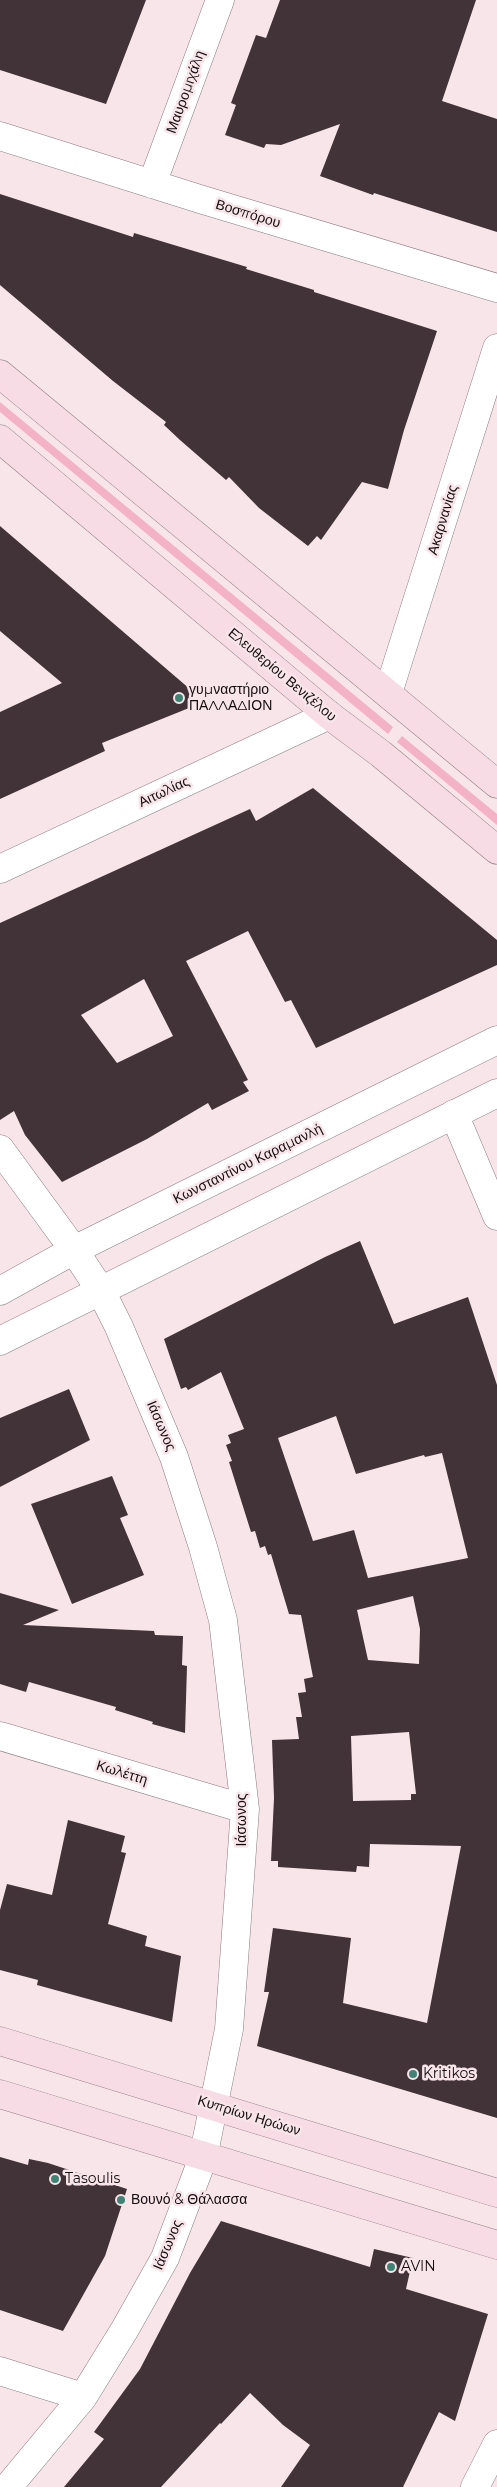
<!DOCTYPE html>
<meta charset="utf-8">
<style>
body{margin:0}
canvas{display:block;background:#f7e5ea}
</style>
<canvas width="497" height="2487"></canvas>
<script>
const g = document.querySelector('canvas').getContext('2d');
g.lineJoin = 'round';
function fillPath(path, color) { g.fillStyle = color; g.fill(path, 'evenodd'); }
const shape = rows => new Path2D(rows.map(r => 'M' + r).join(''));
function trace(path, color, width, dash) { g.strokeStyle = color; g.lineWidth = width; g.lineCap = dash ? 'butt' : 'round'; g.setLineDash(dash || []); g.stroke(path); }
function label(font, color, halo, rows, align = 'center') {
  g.font = font + ' Montserrat,sans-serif'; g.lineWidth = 5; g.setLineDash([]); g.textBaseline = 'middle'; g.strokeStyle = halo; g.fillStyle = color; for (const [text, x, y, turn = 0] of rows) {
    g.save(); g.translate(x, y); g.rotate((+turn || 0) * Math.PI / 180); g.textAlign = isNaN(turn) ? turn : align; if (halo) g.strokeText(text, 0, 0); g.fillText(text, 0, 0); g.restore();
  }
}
const green = shape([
 [0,402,393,727,388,734,0,412],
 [402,736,497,814,497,825,397,742]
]);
const building = shape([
 [0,0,146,0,106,104,0,70],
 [280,0,476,0,442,101,497,119,497,232,374,193,373,195,320,176,340,124,281,145,266,144,264,148,225,135,236,105,231,103,256,35,266,38],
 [0,194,133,237,134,233,247,267,246,269,314,290,314,292,437,331,404,430,388,489,362,482,321,540,317,536,308,546,259,508,229,477,226,480,180,440,164,425,166,422,113,381,0,285],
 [0,526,191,690,189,708,102,743,105,751,0,799,0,712,62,683,0,631],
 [313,788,497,940,497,965,316,1048,291,1000,285,1002,248,931,186,961,248,1080,243,1082,249,1091,212,1110,208,1103,147,1139,62,1182,25,1135,14,1111,0,1120,0,923,250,809,256,821],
 [144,979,173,1036,117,1063,81,1015],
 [360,1241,394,1324,468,1297,497,1385,497,2118,257,2046,269,1992,264,1992,273,1928,351,1938,343,2003,427,2023,461,1846,370,1844,369,1867,357,1866,356,1872,278,1867,278,1861,271,1861,274,1798,272,1740,299,1739,296,1717,302,1717,298,1693,306,1692,304,1679,313,1677,301,1615,289,1614,271,1554,268,1555,265,1546,260,1548,255,1531,251,1532,229,1462,232,1461,226,1445,231,1443,228,1435,244,1429,221,1372,188,1390,186,1387,181,1389,164,1339,325,1257],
 [336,1416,356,1474,424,1455,425,1457,442,1453,468,1558,368,1578,354,1530,313,1541,278,1438],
 [413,1596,420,1629,419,1664,368,1660,357,1610],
 [409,1732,416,1794,411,1794,411,1800,353,1801,351,1736],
 [69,1389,90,1440,0,1487,0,1418],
 [112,1476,128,1515,120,1518,144,1575,72,1604,31,1504],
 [0,1593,59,1610,23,1625,154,1631,155,1635,183,1636,182,1665,187,1666,185,1733,152,1724,153,1722,115,1710,116,1707,29,1682,26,1692,0,1684],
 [68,1820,125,1836,121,1852,126,1853,108,1924,147,1936,145,1946,181,1956,172,2022,37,1985,38,1980,0,1970,0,1910,7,1884,52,1895],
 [0,2157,28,2165,29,2159,48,2163,127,2189,105,2256,63,2331,0,2310],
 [221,2221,370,2267,374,2249,413,2258,406,2289,488,2314,455,2421,439,2412,403,2487,281,2487,310,2445,283,2425,250,2393,221,2424,220,2423,161,2487,64,2487,104,2439,94,2432,140,2369,190,2273]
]);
const minor = shape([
 [0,136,203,200,497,288],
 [152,184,220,0],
 [388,693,497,348],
 [0,869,329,715],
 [454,1114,497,1216],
 [0,1149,74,1250,101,1291,119,1327,174,1457,203,1547,223,1620,245,1809,229,2029,203,2158,165,2258,125,2329,83,2397,8,2487],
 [0,1736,245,1809],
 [0,2371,83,2397],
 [475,2487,497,2444]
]);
const tertiary = shape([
 [0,1291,74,1250,497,1040],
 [0,1341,497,1093]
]);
const secondary = shape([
 [0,374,497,784],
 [0,439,329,715,381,754,497,850],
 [0,2041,497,2193],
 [0,2094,497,2245]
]);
const markers = [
 [179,698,5,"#408375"],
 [413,2074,5,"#408375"],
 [55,2179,5,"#408375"],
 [121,2200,5,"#408375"],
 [391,2267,5,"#408375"]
];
const streetNames = [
 ["Μαυρομιχάλη",186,92,-70],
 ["Βοσπόρου",248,214,17],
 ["Ακαρνανίας",443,520,-73],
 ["Ελευθερίου Βενιζέλου",282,675,40],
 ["Αιτωλίας",164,792,-25],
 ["Κωνσταντίνου Καραμανλή",248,1164,-26],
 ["Ιάσωνος",161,1426,67],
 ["Κωλέττη",122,1773,17],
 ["Ιάσωνος",242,1820,-90],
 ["Κυπρίων Ηρώων",249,2116,17],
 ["Ιάσωνος",168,2245,-67]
];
const poiNames = [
 ["γυμναστήριο",189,690],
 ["ΠΑΛΛΑΔΙΟΝ",189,706],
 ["Kritikos",423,2074],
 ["Tasoulis",65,2179],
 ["Βουνό & Θάλασσα",131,2200],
 ["AVIN",401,2267]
];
fillPath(green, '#f3b2c6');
fillPath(building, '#413337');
trace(minor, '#8c7c81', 29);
trace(tertiary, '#8c7c81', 29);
trace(secondary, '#8c7c81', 29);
trace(minor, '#fff', 28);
trace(tertiary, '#fff', 28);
trace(secondary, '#f8dce5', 28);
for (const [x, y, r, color] of markers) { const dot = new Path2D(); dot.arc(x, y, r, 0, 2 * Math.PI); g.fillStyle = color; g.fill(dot); trace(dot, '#f7e5ea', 2); }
label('14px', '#130d0f', '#f7e5ea', streetNames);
label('14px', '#130d0f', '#f7e5ea', poiNames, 'left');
</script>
